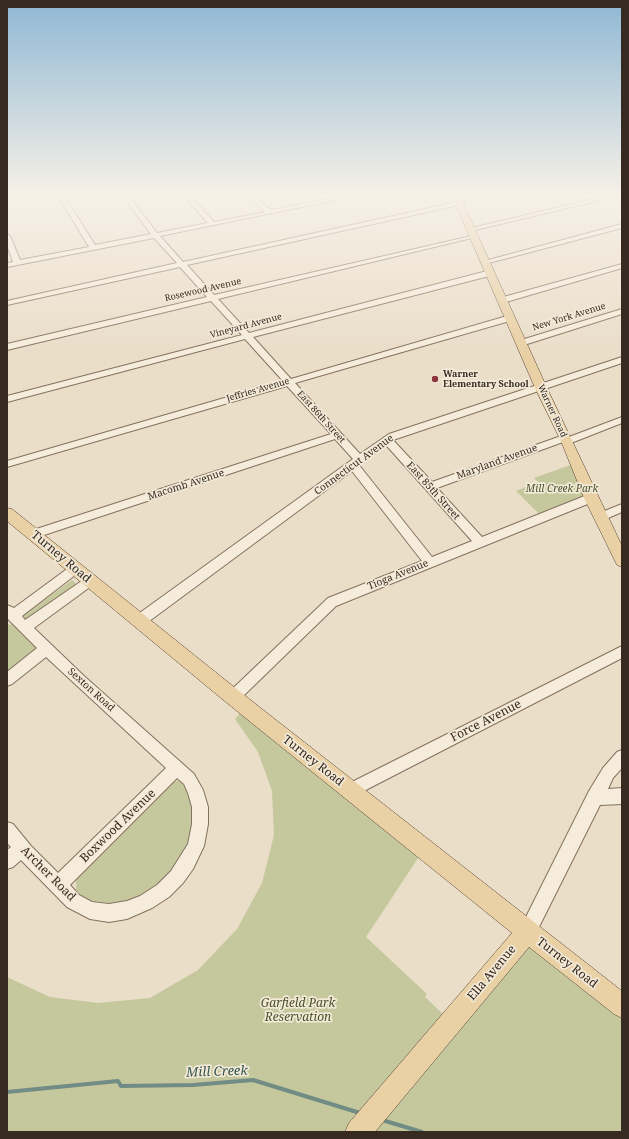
<!DOCTYPE html>
<style>
body{margin:0}
#map{position:relative;width:629px;height:1139px;overflow:hidden;background:#eadec9;font-family:"Noto Serif",serif}
canvas{display:block}
.frame{position:absolute;inset:0;border:8px solid #362a21;pointer-events:none}
</style>
<div id="map">
<canvas width="629" height="1139"></canvas>
<div class="frame"></div>
</div>
<script>
const g = document.querySelector('canvas').getContext('2d');
g.lineJoin = 'round';
function fillPath(path, color) { g.fillStyle = color; g.fill(path, 'evenodd'); }
const shape = rows => new Path2D(rows.map(r => 'M' + r).join(''));
function trace(path, color, width, dash) { g.strokeStyle = color; g.lineWidth = width; g.lineCap = dash ? 'butt' : 'round'; g.setLineDash(dash || []); g.stroke(path); }
function label(font, color, halo, rows, align = 'center') {
  g.font = font + ' "Noto Serif",serif'; g.lineWidth = 3.5; g.setLineDash([]); g.textBaseline = 'middle'; g.strokeStyle = halo; g.fillStyle = color; for (const [text, x, y, turn = 0] of rows) {
    g.save(); g.translate(x, y); g.rotate((+turn || 0) * Math.PI / 180); g.textAlign = isNaN(turn) ? turn : align; if (halo) g.strokeText(text, 0, 0); g.fillText(text, 0, 0); g.restore();
  }
}
const green = shape([
 [576,463,591,498,542,517,516,491,538,482,534,478],
 [72,580,78,585,17,629,38,649,7,673,7,623,10,625],
 [246,707,424,849,366,937,427,994,425,997,451,1022,528,931,622,1006,622,1132,7,1132,7,977,50,997,98,1003,150,998,198,970,237,929,262,883,274,835,272,791,258,752,235,719],
 [176,781,180,781,185,788,190,800,192,812,192,828,187,846,170,874,145,893,127,901,109,903,93,901,81,895,76,890,76,876,170,783]
]);
const stream = shape([
 [7,1092,118,1081,121,1086,193,1085,253,1080,360,1113],
 [382,1120,422,1132]
]);
const minor = shape([
 [57,194,63,194,95,245,151,234,121,194,127,194,157,233,208,223,182,194,188,194,214,222,265,212,245,194,251,194,271,210,355,194,365,194,160,236,183,262,457,202,455,200,458,198,479,194,489,194,488,195,460,201,462,203,459,205,187,265,214,295,476,235,476,237,218,299,249,333,487,271,493,271,493,275,253,337,291,379,507,316,513,316,513,320,295,383,360,454,389,434,622,357,622,363,393,440,432,482,561,436,565,435,569,437,622,417,622,423,571,443,567,444,563,442,437,488,482,537,587,495,595,495,596,498,595,501,336,606,238,701,233,703,228,701,226,697,228,693,328,598,422,561,352,471,144,625,139,626,134,625,133,621,134,617,353,459,335,439,38,537,34,538,30,537,28,534,30,531,331,434,287,386,7,467,7,461,283,381,245,339,7,402,7,396,242,335,211,301,7,350,7,344,207,297,180,267,7,305,7,301,177,263,154,238,7,267,7,263,13,262,7,245,7,234,10,236,20,260,89,247,57,194],
 [386,445,472,541,432,557,359,465,386,445],
 [614,194,622,194,622,195,471,231,468,229,614,194],
 [622,224,622,228,485,264,481,262,622,224],
 [622,264,622,268,506,302,503,302,499,300,500,298,622,264],
 [622,309,622,314,524,345,518,345,517,343,518,341,622,309],
 [622,504,622,512,601,521,597,520,595,517,597,514,622,504],
 [75,564,79,566,81,569,79,572,22,616,25,620,86,578,90,576,94,578,96,581,94,584,34,628,84,676,194,774,203,790,208,807,208,824,204,846,193,869,183,883,169,897,152,908,127,919,109,922,90,919,67,907,21,860,13,867,7,869,7,850,11,847,7,843,7,822,13,824,31,846,58,873,166,768,46,657,12,684,7,686,7,672,37,648,7,618,7,605,14,608,71,566,75,564],
 [177,778,184,784,188,793,192,807,192,824,188,844,171,871,157,885,140,896,127,901,109,904,92,902,79,895,70,885,177,778],
 [622,646,622,658,356,795,351,798,346,795,343,790,346,785,622,646],
 [622,750,622,768,613,778,608,789,622,788,622,804,600,805,534,937,528,940,522,937,519,931,589,791,603,768,617,752,622,750]
]);
const major = shape([
 [451,194,459,194,547,388,622,546,622,567,617,565,584,498,561,441,535,388,451,194],
 [7,508,12,509,239,691,622,991,622,1018,614,1014,529,947,375,1132,345,1132,349,1123,512,933,227,703,7,521,7,508]
]);
const markers = [
 [435,379,4,"#8d363b"]
];
const farStreetnames = [
 ["Rosewood Avenue",203,290,-13],
 ["New York Avenue",569,317,-17],
 ["Vineyard Avenue",246,326,-15],
 ["Jeffries Avenue",258,390,-16],
 ["Warner Road",552,411,65],
 ["East 86th Street",321,417,48]
];
const farPoinames = [
 ["Warner",443,374],
 ["Elementary School",443,384]
];
const streetNames = [
 ["Maryland Avenue",497,462,-20],
 ["Connecticut Avenue",354,465,-36],
 ["Macomb Avenue",186,485,-18],
 ["East 85th Street",433,491,48],
 ["Tioga Avenue",398,575,-22],
 ["Sexton Road",91,690,42]
];
const parkNames = [
 ["Mill Creek Park",562,489]
];
const nearStreetnames = [
 ["Turney Road",61,557,40],
 ["Force Avenue",486,721,-27],
 ["Turney Road",313,761,38],
 ["Boxwood Avenue",118,826,-44],
 ["Archer Road",48,874,45],
 ["Turney Road",567,963,38],
 ["Ella Avenue",492,973,-50]
];
const nearParknames = [
 ["Garfield Park",298,1004],
 ["Reservation",298,1018]
];
const nearWaternames = [
 ["Mill Creek",217,1072,-2]
];
fillPath(green, '#c5c79d');
trace(stream, '#708c84', 4);
trace(minor, '#84715f', 2);
trace(major, '#534033', 1);
fillPath(minor, '#f6ecdb');
fillPath(major, '#e9d0a5');
const sky = g.createLinearGradient(0, 0, 0, 353);
sky.addColorStop(0, '#8fb8d4');
sky.addColorStop(0.55, '#f6f0e7');
sky.addColorStop(1, '#f6f0e700');
g.fillStyle = sky;
g.fillRect(0, 0, 629, 353);
for (const [x, y, r, color] of markers) { const dot = new Path2D(); dot.arc(x, y, r, 0, 2 * Math.PI); g.fillStyle = color; g.fill(dot); trace(dot, '#f2e9d7', 1.5); }
label('9px', '#362a21', '#f2e9d7', farStreetnames);
label('bold 9px', '#362a21', '#f2e9d7', farPoinames, 'left');
label('10px', '#362a21', '#f2e9d7', streetNames);
label('italic 10px', '#49512a', '#f2e9d7', parkNames);
label('12px', '#362a21', '#f2e9d7', nearStreetnames);
label('italic 12px', '#49512a', '#f2e9d7', nearParknames);
label('italic 13px', '#325450', '#f2e9d7', nearWaternames);
</script>
